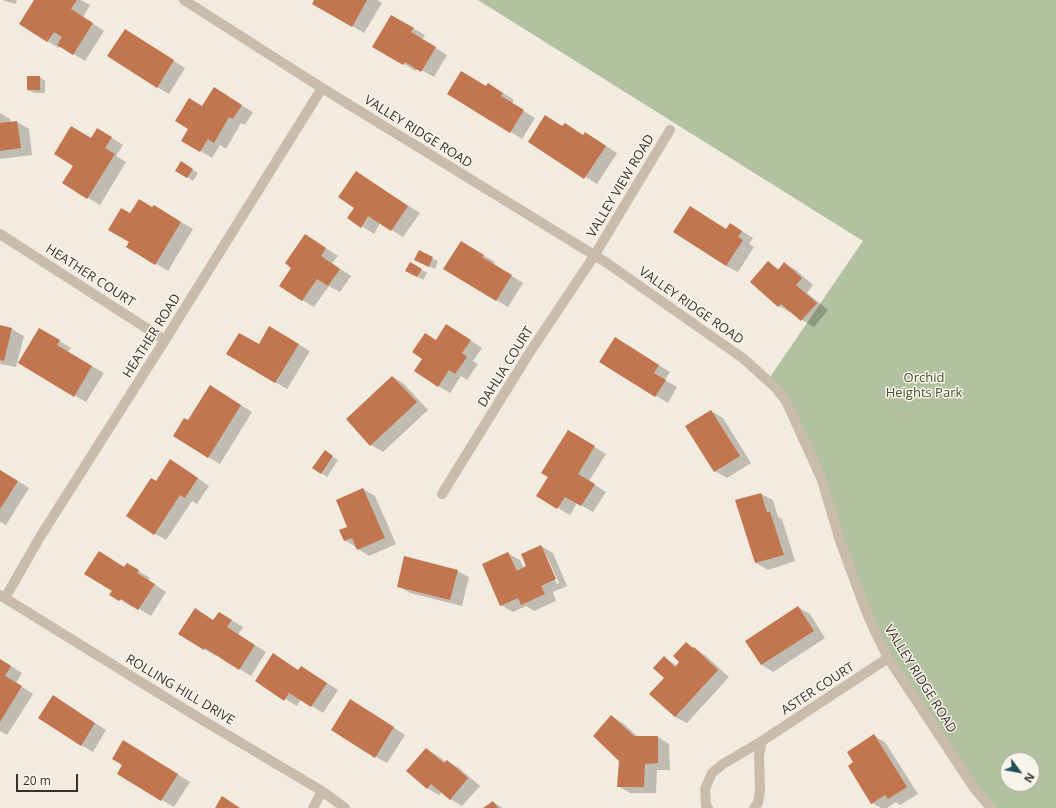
<!DOCTYPE html>
<style>
body{margin:0}
#map{position:relative;width:1056px;height:808px;overflow:hidden;background:#f2ebdf;font-family:"Open Sans",sans-serif}
canvas{display:block}
.north{position:absolute;left:1000px;top:752px;width:40px;height:40px;box-sizing:border-box;background:#faf5ec;border:1px solid #aca69e;border-radius:50%;rotate:122deg;font-size:11px;font-weight:700;line-height:16px;text-align:center;color:#38302a}
.north::after{content:'';display:block;margin:auto;width:14px;height:18px;background:#214f58;clip-path:polygon(50% 0,100% 100%,50% 72%,0 100%)}
.scale{position:absolute;left:16px;top:774px;width:62px;height:18px;box-sizing:border-box;border:2px solid #38302a;border-top:0;padding-left:5px;font-size:12px;line-height:14px;white-space:nowrap;color:#38302a;-webkit-text-stroke:3px #faf5ec;paint-order:stroke}
</style>
<div id="map">
<canvas width="1056" height="808"></canvas>
<div class="north">N</div>
<div class="scale">20 m</div>
</div>
<script>
const g = document.querySelector('canvas').getContext('2d');
g.lineJoin = 'round';
function fillPath(path, color) { g.fillStyle = color; g.fill(path, 'evenodd'); }
const shape = rows => new Path2D(rows.map(r => 'M' + r).join(''));
function trace(path, color, width, dash) { g.strokeStyle = color; g.lineWidth = width; g.lineCap = dash ? 'butt' : 'round'; g.setLineDash(dash || []); g.stroke(path); }
function label(font, color, halo, rows, align = 'center') {
  g.font = font + ' "Open Sans",sans-serif'; g.lineWidth = 3; g.setLineDash([]); g.textBaseline = 'middle'; g.strokeStyle = halo; g.fillStyle = color; for (const [text, x, y, turn = 0] of rows) {
    g.save(); g.translate(x, y); g.rotate((+turn || 0) * Math.PI / 180); g.textAlign = isNaN(turn) ? turn : align; if (halo) g.strokeText(text, 0, 0); g.fillText(text, 0, 0); g.restore();
  }
}
const green = shape([
 [478,0,1056,0,1056,808,991,808,888,658,822,480,786,401,768,380,863,241],
 [1008,760,1032,760,1032,784,1008,784]
]);
const shadow = shape([
 [2,0,17,0,16,4],
 [35,0,81,0,90,5,83,17,104,31,85,61,60,46,59,48,47,41],
 [315,0,377,0,382,3,364,33,313,3],
 [391,16,425,35,422,40,447,55,434,77,418,68,416,71,374,47],
 [137,37,185,68,169,94,157,87],
 [40,77,45,81,45,93,34,93,28,90],
 [486,87,500,91,514,100,512,104,535,118,522,139,449,94],
 [226,96,253,112,245,125,241,123,226,149,220,145,212,158,183,140,203,107],
 [0,113,10,119,11,123,17,122,29,129,32,155,0,159],
 [563,127,583,136,597,140,617,153,597,184,529,142],
 [109,136,123,145,116,156,126,162,100,205,63,183,91,139],
 [187,166,198,173,193,181,187,177],
 [356,172,420,213,403,237,380,223,374,234,349,218,356,208],
 [153,208,166,213,193,229,168,271,127,246,130,242,130,215],
 [726,230,742,231,753,238,749,244,754,247,738,272,726,266],
 [306,235,338,256,332,263,351,276,340,292,329,286,314,307,302,300,293,268],
 [473,249,495,262,494,265,523,283,508,307,445,269],
 [419,252,438,261,435,269,421,263],
 [411,263,427,273,423,280,407,270],
 [768,263,779,269,785,264,796,270,813,285,807,293,828,310,814,327,802,320,792,311,791,313,779,306],
 [0,326,12,329,24,336,16,367,0,364],
 [270,328,310,351,287,389,228,354,259,346],
 [40,329,71,348,68,352,104,373,86,402,20,363],
 [458,332,482,348,473,361,478,364,467,380,461,376,450,393,438,386,424,358,436,340],
 [627,345,670,372,665,380,677,387,668,403,600,362],
 [393,377,404,384,428,410,383,452,371,445],
 [223,394,252,412,220,464,208,457,189,422],
 [711,411,723,418,751,463,727,478,715,471],
 [568,431,606,454,589,481,606,492,593,512,577,503,570,515,538,496,549,477],
 [330,455,338,460,327,477,321,473],
 [182,467,209,486,197,504,192,501,166,540,155,534,156,482],
 [0,470,29,488,6,525,0,522],
 [363,489,375,496,396,544,369,556,345,540],
 [761,494,773,500,778,517,782,519,795,561,768,570,756,563,736,501],
 [541,546,553,553,567,586,553,592,556,601,534,611,526,606,513,612,501,605,508,553,520,560,524,569,528,567],
 [544,555,546,555,559,583,557,584],
 [127,564,150,578,148,580,166,592,151,616,133,605,132,607,111,594],
 [457,571,469,577,462,606,410,593,398,586],
 [798,607,810,614,825,638,773,672,762,665,746,641],
 [231,620,243,627,238,635,266,652,251,676,217,655,216,656,204,649,214,621],
 [686,643,706,656,729,677,687,723,675,717,665,678,664,657,677,666,681,662],
 [0,659,22,673,16,683,33,694,7,735,0,731],
 [285,662,299,671,313,674,338,690,323,713,301,699,297,706,256,681],
 [65,704,106,730,93,752,81,745],
 [362,707,405,735,387,763,376,757],
 [611,716,623,723,638,737,658,737,669,744,670,770,657,770,656,793,630,793,618,786,620,760],
 [874,736,885,742,918,794,900,805,896,802,887,808,881,808,872,803,855,763],
 [135,748,190,782,174,807,118,774],
 [426,749,438,756,446,762,447,761,459,768,480,786,462,806,450,799,442,792,439,795,427,788],
 [493,802,503,808,485,808]
]);
const building = shape([
 [34,0,77,0,71,9,93,23,73,55,57,45,62,37,54,32,47,42,19,24],
 [314,0,367,0,352,27,312,4],
 [391,15,414,28,411,32,436,47,421,72,405,62,403,65,372,47],
 [125,29,174,60,157,88,107,56],
 [461,71,486,86,488,83,503,93,501,96,524,110,510,133,447,94],
 [27,76,40,76,40,90,27,90],
 [214,87,242,105,233,119,229,117,214,143,208,139,200,152,181,141,188,129,175,121,189,98,202,106],
 [545,115,562,126,565,123,583,135,585,132,606,146,584,179,528,142],
 [17,121,21,148,0,151,0,123],
 [71,126,91,138,97,128,112,137,105,148,115,154,87,199,62,183,73,166,54,154],
 [181,161,193,169,187,178,175,171],
 [356,171,408,206,391,231,368,216,361,228,347,218,354,208,338,197],
 [139,199,152,207,154,205,181,222,155,265,126,247,129,242,108,230,121,208,130,213],
 [690,206,726,229,730,223,742,231,738,237,743,240,726,266,673,232],
 [305,234,326,248,321,256,340,269,328,286,317,279,302,301,279,286,291,268,285,263],
 [461,241,484,255,482,257,512,275,496,301,443,269],
 [419,250,433,257,429,267,414,260],
 [768,261,778,270,784,262,802,278,796,285,817,303,801,321,781,304,778,307,750,282],
 [410,262,422,269,417,277,405,271],
 [446,324,471,340,462,353,467,357,455,374,449,370,438,387,414,371,422,359,412,352,425,333,436,340],
 [0,325,12,328,4,361,0,360],
 [269,326,299,344,275,383,226,354,239,333,259,344],
 [39,328,60,340,57,345,92,366,74,397,18,363],
 [615,337,659,365,654,373,666,380,655,397,599,362],
 [392,376,417,402,370,446,346,419],
 [210,385,241,405,208,458,173,436,184,418,188,420],
 [711,410,740,456,714,472,685,426],
 [568,430,595,446,578,474,595,484,581,506,565,497,557,509,536,496,548,477,541,473],
 [325,450,333,456,321,474,312,468],
 [170,459,198,478,185,498,180,495,154,535,126,516,151,478,156,481],
 [0,470,18,481,0,509],
 [363,488,385,538,357,550,352,538,344,541,339,530,347,527,336,500],
 [761,493,767,512,770,512,784,555,755,563,735,500],
 [541,545,556,579,541,586,545,594,521,605,518,598,500,606,482,564,508,552,517,571,526,566,521,554],
 [99,551,124,567,127,563,139,570,137,573,155,584,138,610,121,599,119,601,109,595,112,591,84,574],
 [404,556,458,570,450,600,397,587],
 [798,606,814,631,761,665,745,641],
 [195,608,213,620,219,612,232,620,227,627,255,645,239,670,205,648,204,650,178,634],
 [686,642,693,648,694,647,718,670,675,717,649,694,664,678,653,668,664,656,675,667,679,662,673,656],
 [273,653,298,670,301,666,327,683,311,707,289,693,284,701,255,681],
 [0,659,11,666,5,676,22,686,0,722],
 [53,695,95,723,81,746,38,718],
 [350,699,394,727,375,758,331,730],
 [611,715,634,736,658,736,658,763,645,764,644,787,617,787,619,761,593,736],
 [874,734,907,787,888,799,885,795,871,804,848,766,853,762,847,752],
 [123,740,178,774,161,801,117,774,122,765,112,759],
 [426,748,444,763,447,760,468,778,450,800,431,784,427,789,406,771],
 [222,796,240,808,215,808],
 [493,801,498,808,483,808]
]);
const street = shape([
 [184,0,322,88,607,263,744,359,776,388,786,401,822,480,840,541,866,611,873,627,888,658,974,788,991,808],
 [0,234,165,340],
 [442,494,528,355,594,256,670,130],
 [0,595,199,718,322,791,345,808],
 [5,598,40,537,165,340,322,88],
 [313,808,322,791],
 [708,808,706,806,705,789,712,773,723,764,762,741,888,658],
 [754,808,758,803,760,791,759,756,762,741]
]);
const streetNames = [
 ["VALLEY RIDGE ROAD",418,132,32],
 ["VALLEY VIEW ROAD",621,186,-59],
 ["HEATHER COURT",90,276,33],
 ["VALLEY RIDGE ROAD",691,306,35],
 ["HEATHER ROAD",152,336,-58],
 ["DAHLIA COURT",506,367,-58],
 ["VALLEY RIDGE ROAD",920,679,58],
 ["ASTER COURT",818,689,-33],
 ["ROLLING HILL DRIVE",180,690,31]
];
const parkNames = [
 ["Orchid",924,378],
 ["Heights Park",924,393]
];
fillPath(green, '#b2c1a0');
fillPath(shadow, '#0003');
fillPath(building, '#c1764f');
trace(street, '#cabcab', 10);
label('13px', '#38302a', '#faf5ec', streetNames);
label('13px', '#43552f', '#faf5ec', parkNames);
</script>
